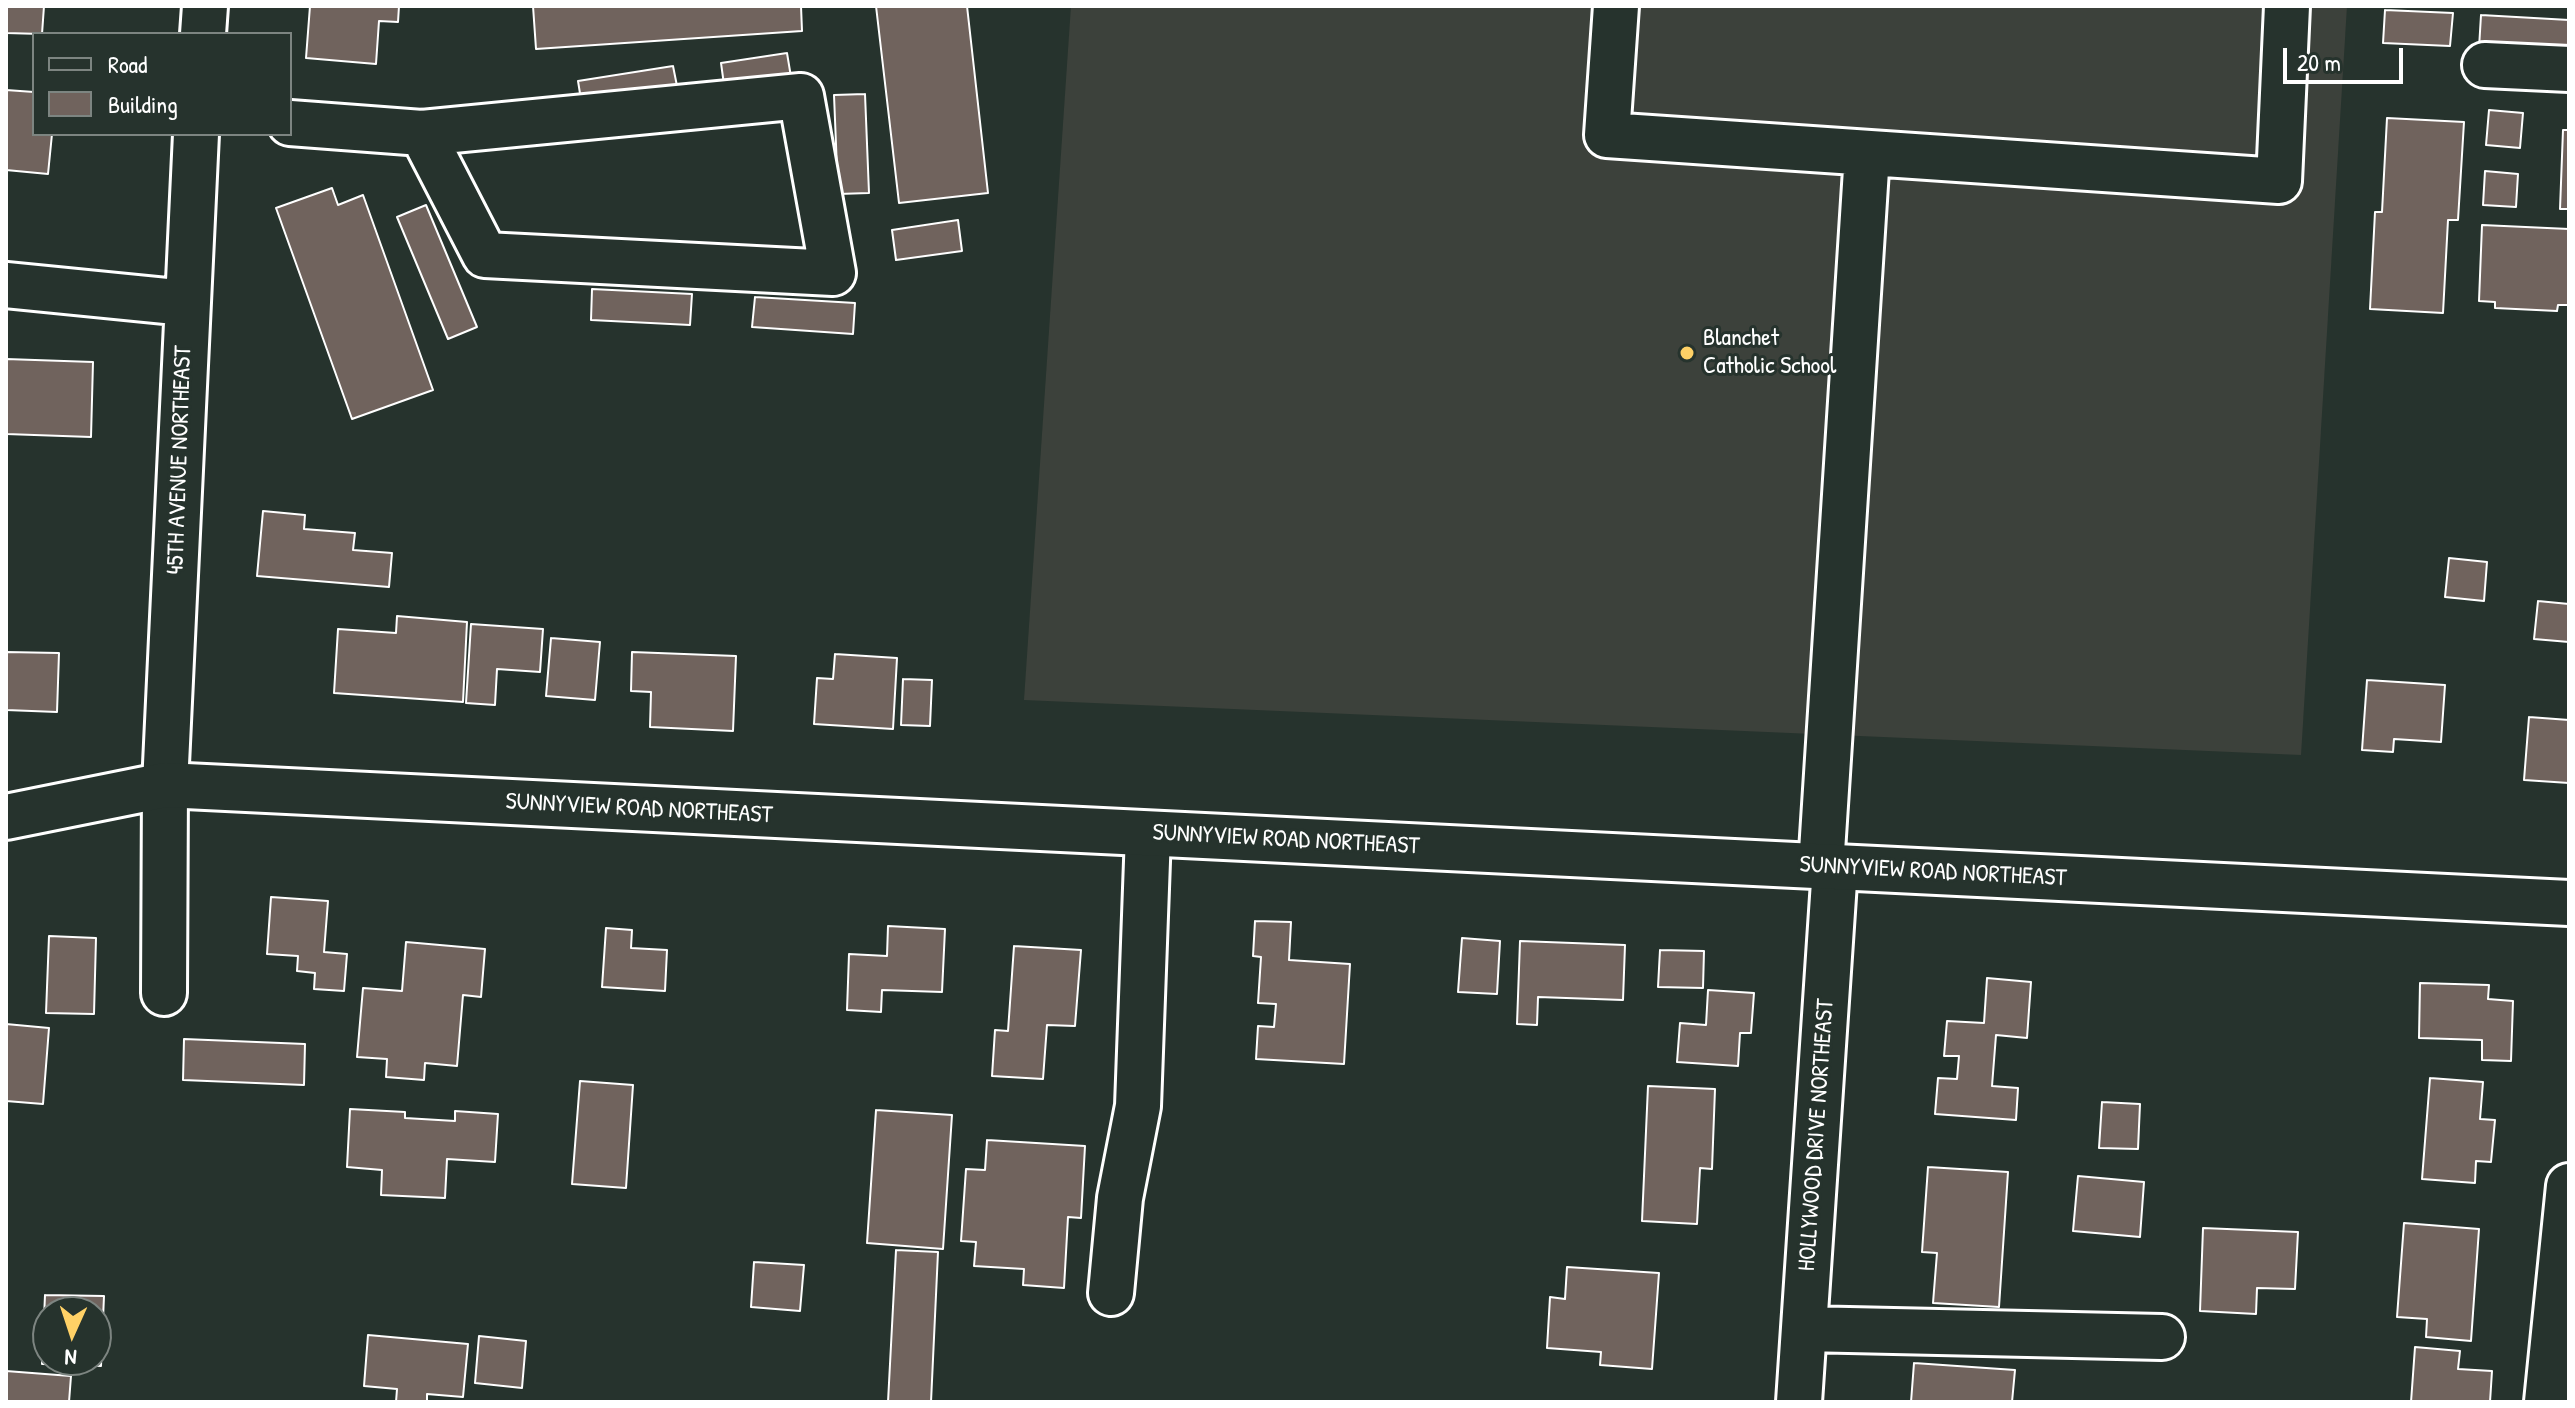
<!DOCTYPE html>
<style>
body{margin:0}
#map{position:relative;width:2575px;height:1408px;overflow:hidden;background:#26332d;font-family:"Patrick Hand",sans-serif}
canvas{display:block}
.frame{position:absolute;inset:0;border:8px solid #fff;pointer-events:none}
.legend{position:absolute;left:32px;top:32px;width:260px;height:104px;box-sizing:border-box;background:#26332d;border:2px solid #7d8581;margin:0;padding:10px 14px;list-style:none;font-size:24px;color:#fff}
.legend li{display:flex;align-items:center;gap:16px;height:40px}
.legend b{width:40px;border:2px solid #7d8581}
.north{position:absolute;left:32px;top:1296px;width:80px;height:80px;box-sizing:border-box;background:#26332d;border:2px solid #7d8581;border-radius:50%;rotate:183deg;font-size:22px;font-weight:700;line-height:32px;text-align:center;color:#fff}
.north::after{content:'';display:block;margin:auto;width:28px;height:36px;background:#ffd166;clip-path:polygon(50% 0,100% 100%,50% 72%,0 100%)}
.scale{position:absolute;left:2283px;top:48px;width:120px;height:36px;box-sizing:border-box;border:4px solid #fff;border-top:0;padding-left:10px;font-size:24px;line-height:28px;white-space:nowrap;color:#fff;-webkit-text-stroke:6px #26332d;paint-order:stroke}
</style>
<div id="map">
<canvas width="2575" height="1408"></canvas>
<div class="frame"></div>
<ul class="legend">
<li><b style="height:10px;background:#26332d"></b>Road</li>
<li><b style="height:22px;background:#70635d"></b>Building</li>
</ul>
<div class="north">N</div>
<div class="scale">20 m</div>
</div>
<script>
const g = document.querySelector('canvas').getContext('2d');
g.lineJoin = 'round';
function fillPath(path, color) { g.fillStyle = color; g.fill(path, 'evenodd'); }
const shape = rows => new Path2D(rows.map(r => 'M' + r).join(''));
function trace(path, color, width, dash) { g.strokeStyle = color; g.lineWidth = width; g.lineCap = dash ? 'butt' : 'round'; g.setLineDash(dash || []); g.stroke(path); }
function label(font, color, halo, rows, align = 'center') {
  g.font = font + ' "Patrick Hand",sans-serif'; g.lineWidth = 6; g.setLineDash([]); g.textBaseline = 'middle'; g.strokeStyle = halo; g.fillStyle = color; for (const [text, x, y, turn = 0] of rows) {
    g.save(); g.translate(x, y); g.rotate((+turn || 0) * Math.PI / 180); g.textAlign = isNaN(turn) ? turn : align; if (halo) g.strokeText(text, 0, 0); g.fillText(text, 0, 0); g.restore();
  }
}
const built = shape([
 [1071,6,2347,6,2301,755,1024,700]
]);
const building = shape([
 [6,6,44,6,42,34,6,33,6,6],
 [310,6,399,6,398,22,379,21,376,64,306,58,310,6],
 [533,6,801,6,802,31,536,49,533,6],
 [876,6,967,6,988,193,899,203,876,6],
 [2385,10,2453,13,2450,46,2383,43,2385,10],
 [2481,15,2569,20,2569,54,2479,48,2481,15],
 [787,53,792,83,725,92,721,63,787,53],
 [673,66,679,96,583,112,578,81,673,66],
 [6,90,34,92,34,134,52,134,48,174,6,170,6,90],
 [865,94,869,193,838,194,834,95,865,94],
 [2489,110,2523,113,2520,148,2486,145,2489,110],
 [2387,118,2464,122,2458,220,2448,220,2443,313,2370,309,2375,212,2382,212,2387,118],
 [2563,130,2569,130,2569,209,2560,209,2563,130],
 [2485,171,2518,174,2516,207,2483,205,2485,171],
 [332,188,338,205,363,195,433,390,352,419,276,208,332,188],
 [426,205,477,327,448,339,397,217,426,205],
 [958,220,962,251,896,260,892,230,958,220],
 [2482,225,2569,229,2569,305,2558,305,2557,311,2495,308,2495,302,2479,301,2482,225],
 [592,289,692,294,690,325,591,320,592,289],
 [755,297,855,303,853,334,752,327,755,297],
 [6,359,93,362,91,437,6,434,6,359],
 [263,511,305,515,304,529,355,533,353,550,392,553,389,587,257,576,263,511],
 [2449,558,2487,562,2484,601,2445,597,2449,558],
 [2538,601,2569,604,2569,642,2534,639,2538,601],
 [397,616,467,622,463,702,334,693,338,629,396,633,397,616],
 [471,624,543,629,540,672,497,669,495,705,466,703,471,624],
 [551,638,600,642,595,700,546,696,551,638],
 [6,652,59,653,57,712,6,710,6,652],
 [632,652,736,656,733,731,650,727,651,692,631,691,632,652],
 [835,654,897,658,893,729,814,724,817,678,833,679,835,654],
 [903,679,932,680,930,726,901,725,903,679],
 [2367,680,2445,685,2441,742,2394,739,2393,752,2362,750,2367,680],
 [2529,717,2569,720,2569,783,2524,780,2529,717],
 [271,897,328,901,324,952,347,954,344,991,314,989,315,973,297,971,298,956,267,954,271,897],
 [1255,921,1291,922,1289,960,1350,964,1344,1064,1256,1059,1258,1026,1274,1027,1276,1004,1258,1003,1261,957,1253,956,1255,921],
 [888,926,945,929,942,992,882,990,881,1012,847,1010,849,954,887,956,888,926],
 [606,928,632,930,631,948,667,950,665,991,602,987,606,928],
 [49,936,96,938,94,1014,46,1013,49,936],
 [1462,938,1500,941,1497,994,1458,992,1462,938],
 [1520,941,1625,945,1623,1000,1538,997,1537,1025,1517,1024,1520,941],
 [406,942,485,949,481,997,463,995,457,1066,425,1063,424,1080,386,1077,387,1059,357,1057,363,988,402,991,406,942],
 [1014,946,1081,950,1075,1026,1047,1025,1043,1079,992,1076,995,1030,1008,1031,1014,946],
 [1660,950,1704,951,1703,988,1658,987,1660,950],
 [1987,978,2031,982,2027,1038,1996,1035,1992,1086,2018,1088,2016,1120,1935,1114,1938,1078,1957,1079,1959,1056,1944,1056,1947,1021,1984,1023,1987,978],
 [2420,983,2489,985,2488,999,2513,1001,2511,1061,2482,1060,2482,1040,2419,1038,2420,983],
 [1708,990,1754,993,1751,1033,1740,1033,1738,1066,1677,1062,1680,1023,1706,1025,1708,990],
 [6,1024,49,1028,43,1104,6,1101,6,1024],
 [184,1039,305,1044,304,1085,183,1080,184,1039],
 [2430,1078,2483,1082,2480,1119,2495,1120,2491,1162,2476,1161,2475,1183,2422,1179,2430,1078],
 [580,1081,633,1085,626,1188,572,1184,580,1081],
 [1648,1086,1715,1089,1712,1169,1700,1168,1697,1224,1642,1221,1648,1086],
 [2102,1102,2140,1104,2138,1149,2099,1148,2102,1102],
 [350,1109,405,1112,405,1118,455,1121,455,1111,498,1114,495,1162,447,1159,445,1198,381,1195,382,1170,347,1167,350,1109],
 [876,1110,952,1115,943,1249,867,1243,876,1110],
 [987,1140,1085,1146,1081,1218,1068,1217,1064,1288,1023,1285,1024,1269,974,1266,976,1242,961,1241,966,1169,985,1170,987,1140],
 [1928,1167,2008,1172,1999,1307,1933,1303,1937,1253,1922,1252,1928,1167],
 [2078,1176,2144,1182,2140,1237,2073,1231,2078,1176],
 [2404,1223,2479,1229,2471,1341,2426,1337,2427,1319,2397,1317,2404,1223],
 [2203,1228,2298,1232,2295,1289,2257,1288,2256,1314,2200,1311,2203,1228],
 [896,1250,938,1252,931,1402,888,1402,896,1250],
 [754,1262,804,1265,800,1311,751,1307,754,1262],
 [1567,1267,1659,1273,1652,1369,1600,1365,1601,1352,1547,1348,1550,1297,1565,1299,1567,1267],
 [45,1295,104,1296,101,1366,42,1364,45,1295],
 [48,1312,96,1312,96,1360,48,1360,48,1312],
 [368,1335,468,1344,463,1397,427,1394,427,1402,396,1402,397,1389,364,1386,368,1335],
 [479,1336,526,1341,522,1388,475,1383,479,1336],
 [2415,1347,2460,1351,2458,1369,2492,1371,2490,1402,2411,1402,2415,1347],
 [1914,1363,2015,1370,2012,1402,1911,1402,1914,1363],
 [6,1371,71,1376,69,1402,6,1402,6,1371]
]);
const minor = shape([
 [1616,6,1607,135,2279,181,2287,6],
 [203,34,205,6],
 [2485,65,2569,69],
 [290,123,422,133,801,96,833,273,485,255,422,133],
 [6,285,186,303],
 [1821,867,1867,154],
 [164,993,165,785,196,134],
 [1111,1293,1120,1198,1138,1106,1148,834],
 [1804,1329,2162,1337],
 [1799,1402,1835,867],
 [2547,1402,2569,1186]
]);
const major = shape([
 [6,817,165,785,2569,903]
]);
const markers = [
 [1687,353,8,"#ffd166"]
];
const poiNames = [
 ["Blanchet",1703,339],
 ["Catholic School",1703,367]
];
const streetNames = [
 ["45TH AVENUE NORTHEAST",180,460,-88],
 ["SUNNYVIEW ROAD NORTHEAST",639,809,3],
 ["SUNNYVIEW ROAD NORTHEAST",1286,840,3],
 ["SUNNYVIEW ROAD NORTHEAST",1933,872,3],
 ["HOLLYWOOD DRIVE NORTHEAST",1817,1135,-86]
];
fillPath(built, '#3c413b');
fillPath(building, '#70635d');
trace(building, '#fff', 2);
trace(minor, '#fff', 50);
trace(major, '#fff', 50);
trace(minor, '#26332d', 44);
trace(major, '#26332d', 44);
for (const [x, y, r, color] of markers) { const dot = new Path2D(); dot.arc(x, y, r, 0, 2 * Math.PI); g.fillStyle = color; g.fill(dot); trace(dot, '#26332d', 3); }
label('24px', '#fff', '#26332d', poiNames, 'left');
label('24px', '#fff', '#26332d', streetNames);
</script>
